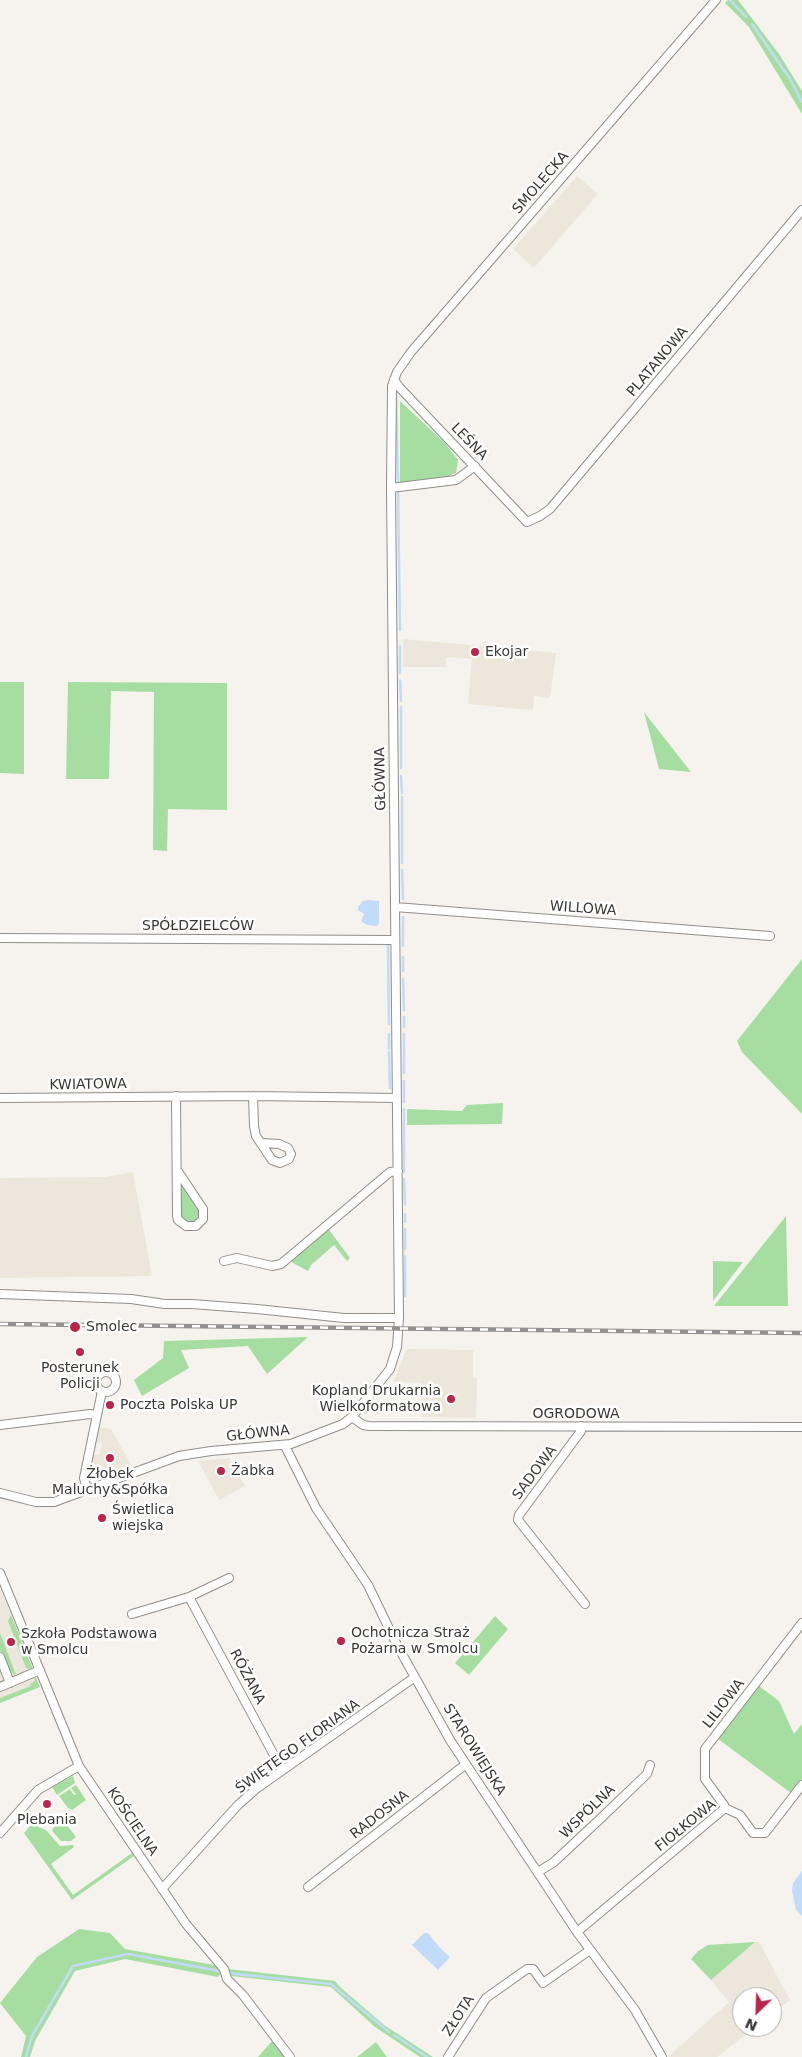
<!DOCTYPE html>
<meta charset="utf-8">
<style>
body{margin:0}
#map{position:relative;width:802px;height:2057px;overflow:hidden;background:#f6f3ee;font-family:"DejaVu Sans",sans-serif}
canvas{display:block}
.north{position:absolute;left:732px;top:1987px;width:50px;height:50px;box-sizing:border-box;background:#fff;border:1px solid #b0afaf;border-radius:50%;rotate:204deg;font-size:14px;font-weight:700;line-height:20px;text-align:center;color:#393836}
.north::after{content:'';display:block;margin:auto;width:18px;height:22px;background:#b82749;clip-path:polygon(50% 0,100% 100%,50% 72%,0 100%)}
</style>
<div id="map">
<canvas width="802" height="2057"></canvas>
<div class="north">N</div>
</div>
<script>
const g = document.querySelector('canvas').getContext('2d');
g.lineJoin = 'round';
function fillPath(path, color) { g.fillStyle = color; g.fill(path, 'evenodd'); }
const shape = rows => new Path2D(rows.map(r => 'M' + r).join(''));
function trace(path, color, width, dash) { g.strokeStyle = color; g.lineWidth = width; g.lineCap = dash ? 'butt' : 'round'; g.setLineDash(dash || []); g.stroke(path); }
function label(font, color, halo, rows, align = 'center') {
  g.font = font + ' "DejaVu Sans",sans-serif'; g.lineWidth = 5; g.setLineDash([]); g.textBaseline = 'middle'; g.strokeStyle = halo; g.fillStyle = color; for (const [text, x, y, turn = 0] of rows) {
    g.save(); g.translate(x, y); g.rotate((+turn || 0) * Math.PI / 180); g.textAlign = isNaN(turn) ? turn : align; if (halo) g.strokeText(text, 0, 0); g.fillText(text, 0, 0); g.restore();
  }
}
const built = shape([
 [577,176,598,194,534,268,513,249],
 [403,639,556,653,550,698,534,696,533,710,468,704,472,659,446,657,446,667,403,667],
 [133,1172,152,1276,0,1278,0,1178,105,1177],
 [407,1349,473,1350,473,1377,477,1378,476,1418,422,1417,422,1383,393,1382],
 [99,1427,111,1429,132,1466,101,1477,92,1460,93,1455,99,1455,102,1443,96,1442],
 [229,1458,245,1486,219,1500,198,1461],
 [0,1588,40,1687,0,1703],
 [755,1942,759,1942,790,2000,772,2014,772,1997,742,1997,742,2027,756,2027,717,2057,668,2057,729,2002,711,1980]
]);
const green = shape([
 [728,0,738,0,779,54,802,91,802,114,749,27,725,3],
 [400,401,445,443,458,460,456,473,444,478,400,483],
 [0,682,24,682,24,774,0,773],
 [68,682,227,683,227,810,168,809,167,851,153,850,154,692,111,691,109,779,66,779],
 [644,712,691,772,659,769],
 [802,959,802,1114,742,1052,737,1041],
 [503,1103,502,1124,407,1125,407,1109,462,1111,467,1105],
 [183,1185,201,1213,198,1221,190,1224,183,1221,179,1214,179,1186],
 [786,1216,788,1306,714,1306],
 [327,1227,350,1258,347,1261,334,1245,311,1265,308,1271,291,1262],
 [713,1261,743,1262,713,1301],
 [308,1337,267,1374,248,1346,181,1350,189,1368,142,1396,134,1380,163,1358,164,1341],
 [11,1615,33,1669,32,1669,26,1668,8,1621],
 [495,1616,508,1629,469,1675,455,1663],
 [0,1633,16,1675,15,1675,7,1669,0,1650],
 [34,1678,36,1678,40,1687,0,1703,0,1698,31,1686,30,1684,35,1681],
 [759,1686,779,1701,794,1734,802,1724,802,1779,791,1793,718,1739],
 [73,1776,75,1783,57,1795,52,1787],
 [76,1785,86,1800,72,1810,68,1808,59,1796,70,1789,74,1795,76,1794,71,1788],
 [61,1822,66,1824,76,1837,71,1841,61,1841,52,1831,53,1828],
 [34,1825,46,1830,60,1846,73,1845,74,1847,51,1864,73,1895,132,1853,134,1856,72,1900,24,1833,30,1826],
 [79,1929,110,1933,125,1949,220,1966,222,1972,218,1977,125,1959,75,1971,35,2041,30,2057,21,2057,26,2036,0,2003,37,1957],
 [755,1942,711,1980,691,1959,698,1951,708,1945],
 [228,1969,335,1981,340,1987,384,2025,433,2057,420,2057,375,2027,331,1987,230,1976],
 [272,2041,284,2057,258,2057],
 [376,2042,387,2057,357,2057]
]);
const water = shape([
 [368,900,379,901,379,924,377,926,367,925,361,921,364,914,358,910,358,907,363,901],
 [802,1871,802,1916,796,1910,792,1891,793,1883],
 [424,1933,428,1933,440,1948,450,1957,438,1970,412,1945]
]);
const stream = shape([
 [730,0,746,17],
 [752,24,790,79,802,102],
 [396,395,398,481],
 [398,492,400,630],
 [400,646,400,673],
 [400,680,401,701],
 [401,707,401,768],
 [401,776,402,793],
 [402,797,402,863],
 [402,870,403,899],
 [403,917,403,946],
 [388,945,389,1024],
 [403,971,403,957],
 [403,979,404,1010],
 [404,1017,404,1027],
 [389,1034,389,1049],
 [404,1034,404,1073],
 [389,1052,390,1088],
 [404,1081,404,1102],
 [404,1109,404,1172],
 [404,1179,405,1204],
 [405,1222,405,1214],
 [405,1249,405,1229],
 [405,1256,405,1296],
 [394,2035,427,2057],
 [26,2057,32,2036,73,1966,128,1954,236,1974,331,1984,389,2032]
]);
const minor = shape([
 [394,380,400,388,527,522,540,516,550,509,802,210],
 [391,488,456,480,475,466],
 [395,907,770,936],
 [0,938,395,940],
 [176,1096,177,1216,178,1220,186,1226,196,1226,203,1219,203,1209,177,1170],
 [253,1096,254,1126,256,1136,272,1160,280,1163,289,1159,291,1154,288,1148,279,1144,262,1143],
 [0,1098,253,1096,397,1098],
 [224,1261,237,1258,272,1266,281,1264,390,1172,398,1171],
 [0,1294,131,1299,165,1304,192,1304,257,1309,344,1318,399,1318],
 '96 1382a10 10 0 1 1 20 0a10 10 0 1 1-20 0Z',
 [352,1417,363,1425,369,1426,802,1427],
 [0,1425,90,1414,96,1415],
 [581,1426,581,1431,519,1515,518,1520,585,1604],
 [285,1446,316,1508,368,1585,397,1645,450,1740,577,1932,635,2010,662,2057],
 [87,1490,84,1478,102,1391],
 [0,1493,36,1502,54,1502,179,1456,211,1451,291,1444,343,1424,352,1417,390,1369,397,1347,399,1318,391,488,392,386,397,372,411,352,716,0],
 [0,1573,79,1766,186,1924,224,1969,227,1979,243,1995,290,2057],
 [189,1597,282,1770],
 [132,1614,189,1597,229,1578],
 [0,1657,10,1683],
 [0,1687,40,1670],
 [725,1808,724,1805,705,1779,705,1749,802,1623],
 [0,1833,38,1790,79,1766],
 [538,1872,554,1862,599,1820,647,1774,650,1765],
 [308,1887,466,1764],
 [162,1889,238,1805,256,1789,415,1677],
 [577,1932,725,1808,740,1815,753,1833,765,1833,802,1785],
 [448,2057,486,1998,527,1969,533,1969,543,1983,590,1950]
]);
const rail = shape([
 [0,1324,802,1333]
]);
const markers = [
 [475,652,5,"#b82749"],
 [75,1327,6,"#b82749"],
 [80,1352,5,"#b82749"],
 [451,1399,5,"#b82749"],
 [110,1405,5,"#b82749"],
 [110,1458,5,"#b82749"],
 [221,1471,5,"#b82749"],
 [102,1518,5,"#b82749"],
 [341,1641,5,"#b82749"],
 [11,1642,5,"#b82749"],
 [47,1804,5,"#b82749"]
];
const streetNames = [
 ["SMOLECKA",541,183,-49],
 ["PLATANOWA",658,362,-50],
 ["LEŚNA",469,442,46],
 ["GŁÓWNA",381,779,-91],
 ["WILLOWA",583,909,4],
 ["SPÓŁDZIELCÓW",198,926],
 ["KWIATOWA",88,1085,-1],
 ["OGRODOWA",576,1414],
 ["GŁÓWNA",258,1434,-6],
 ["SADOWA",535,1473,-53],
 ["RÓŻANA",247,1677,62],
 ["LILIOWA",724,1704,-52],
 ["ŚWIĘTEGO FLORIANA",298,1747,-36],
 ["STAROWIEJSKA",474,1750,58],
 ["WSPÓLNA",588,1812,-44],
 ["RADOSNA",380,1815,-38],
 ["KOŚCIELNA",132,1822,56],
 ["FIOŁKOWA",686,1826,-39],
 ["ZŁOTA",459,2016,-57]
];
const poiNames = [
 ["Ekojar",485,652],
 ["Smolec",86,1327],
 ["Posterunek",80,1368,"center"],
 ["Policji",80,1384,"center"],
 ["Kopland Drukarnia",441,1391,"right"],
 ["Wielkoformatowa",441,1407,"right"],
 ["Poczta Polska UP",120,1405],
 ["Żabka",231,1471],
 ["Żłobek",110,1474,"center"],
 ["Maluchy&Spółka",110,1490,"center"],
 ["Świetlica",112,1510],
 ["wiejska",112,1526],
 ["Ochotnicza Straż",351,1633],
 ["Pożarna w Smolcu",351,1649],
 ["Szkoła Podstawowa",21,1634],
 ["w Smolcu",21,1650],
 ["Plebania",47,1820,"center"]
];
fillPath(built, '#ede6db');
fillPath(green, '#a6dea2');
fillPath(water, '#c1dbf9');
trace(stream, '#c1dbf9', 2.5);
trace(minor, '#918e8a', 10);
trace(minor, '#fff', 8);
trace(rail, '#93918e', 4.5);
trace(rail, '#fff', 2.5, [8]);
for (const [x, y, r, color] of markers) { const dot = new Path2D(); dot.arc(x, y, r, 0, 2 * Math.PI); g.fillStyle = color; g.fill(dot); trace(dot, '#fff', 2); }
label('14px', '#393836', '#fff', streetNames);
label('14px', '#393836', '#fff', poiNames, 'left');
</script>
